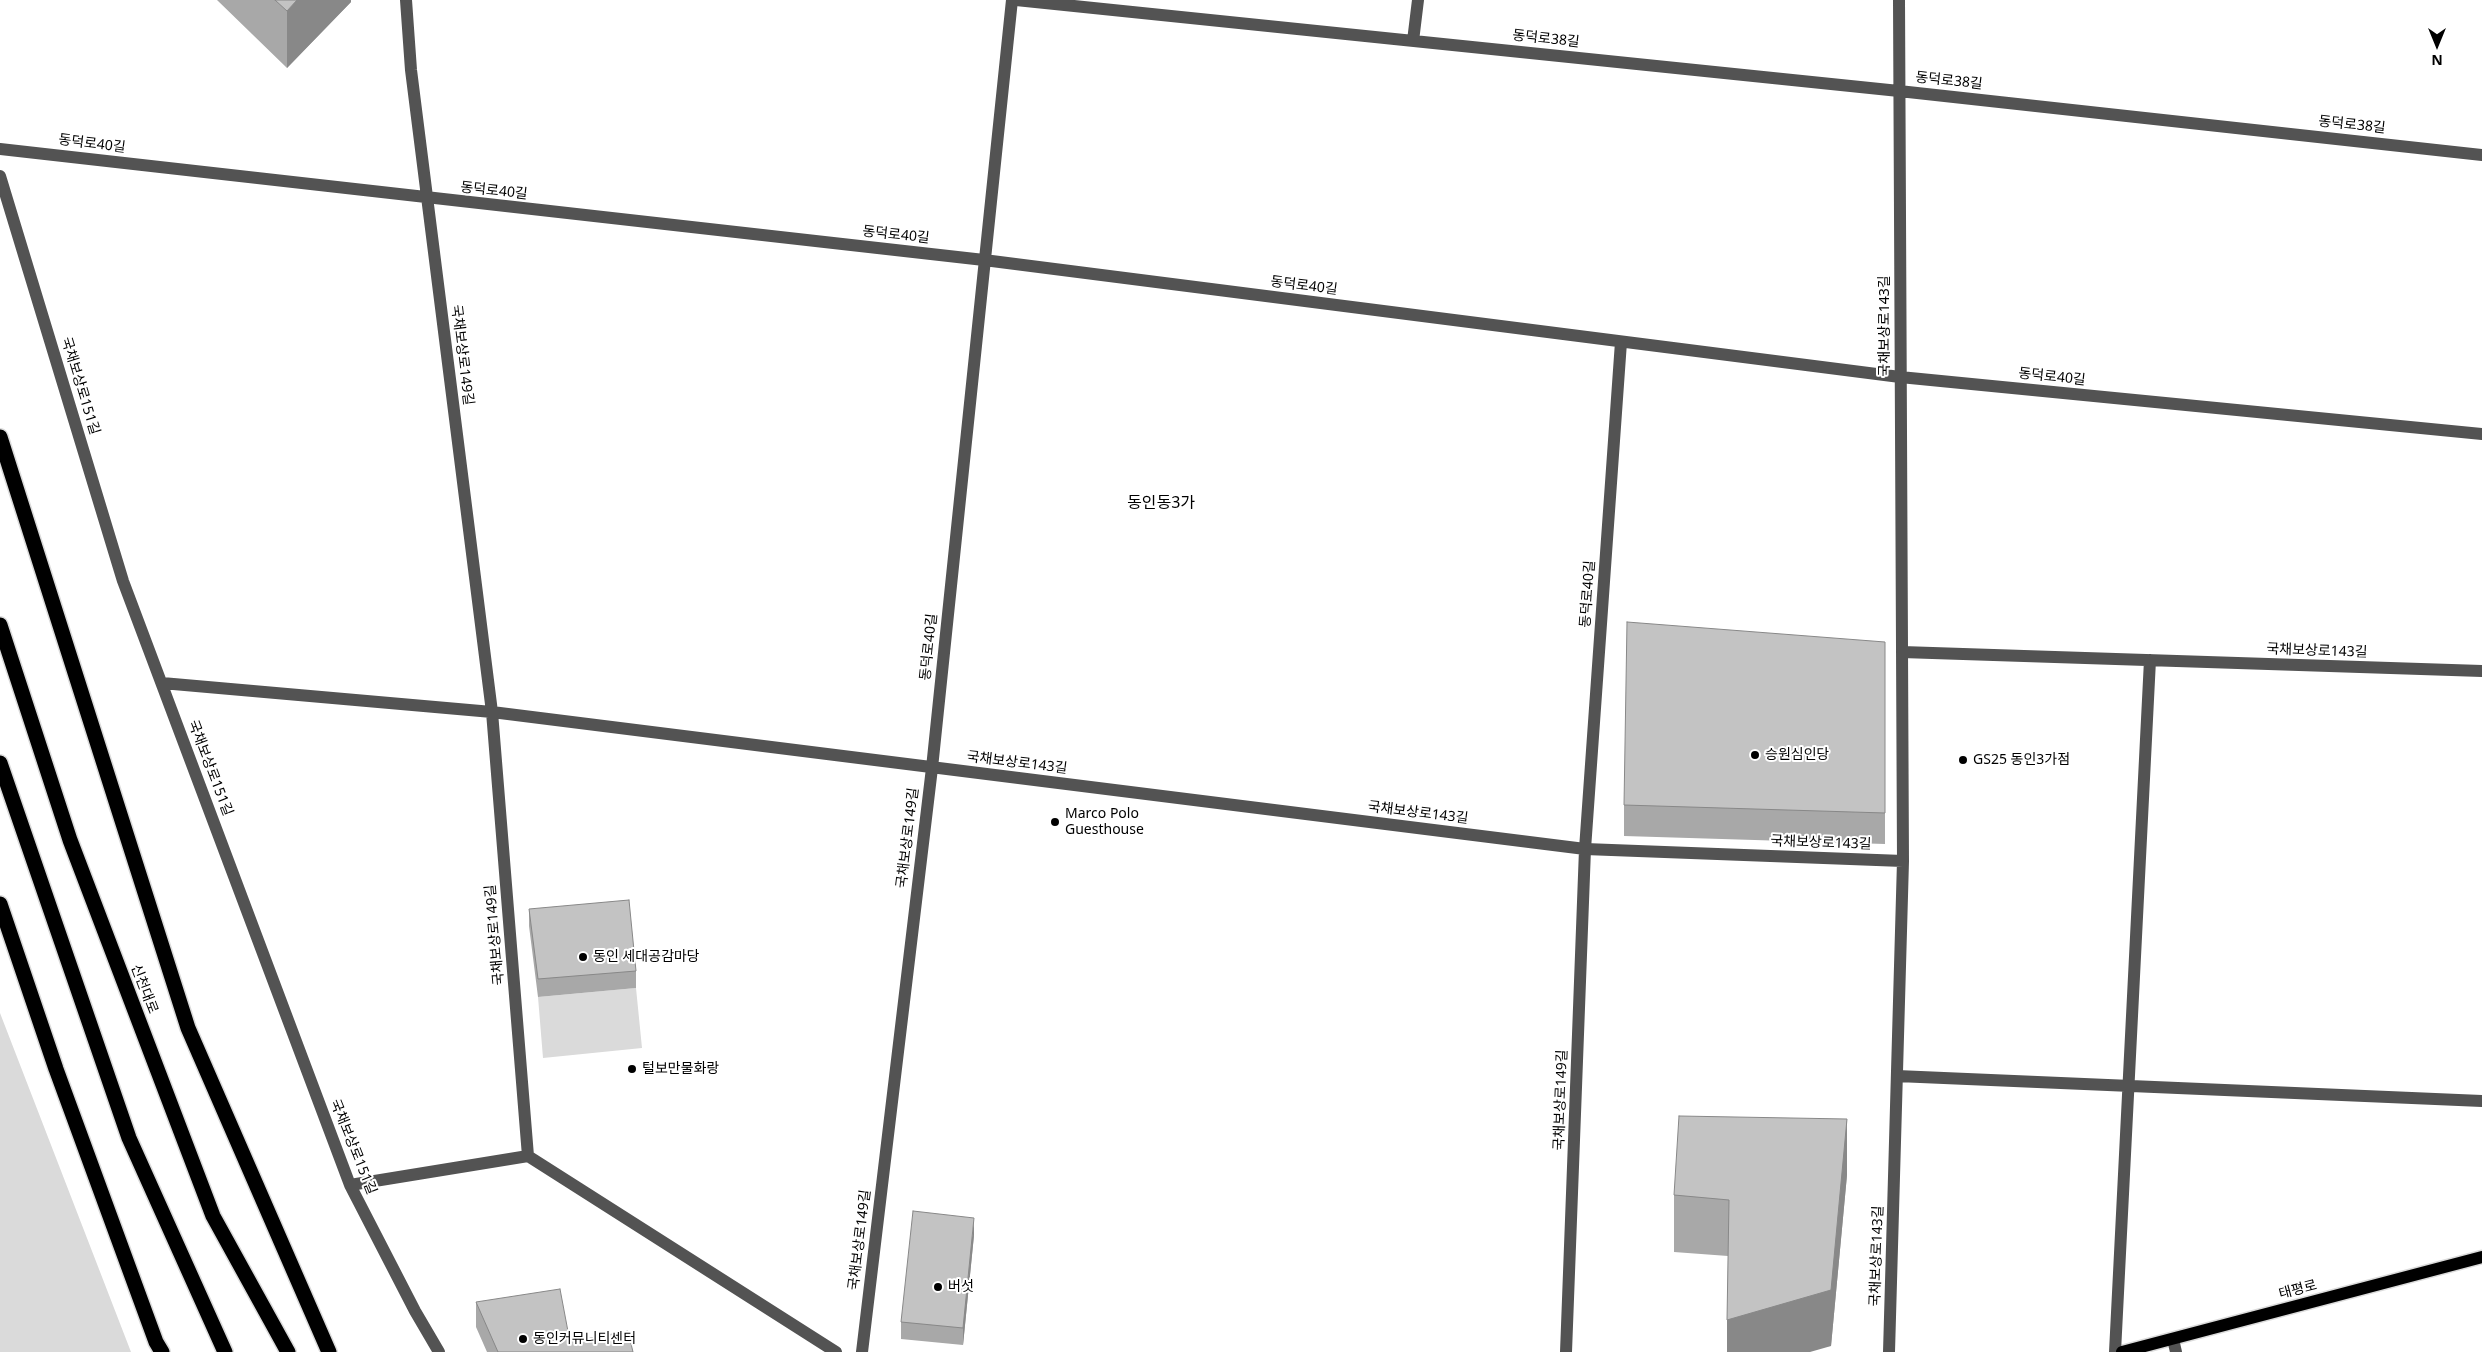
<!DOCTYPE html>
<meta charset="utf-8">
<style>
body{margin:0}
#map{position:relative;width:2482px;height:1352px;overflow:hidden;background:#fff;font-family:"Noto Sans",sans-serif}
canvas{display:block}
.north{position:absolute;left:2412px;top:20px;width:50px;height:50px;-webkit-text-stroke:4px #fff;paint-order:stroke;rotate:180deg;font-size:14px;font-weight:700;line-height:20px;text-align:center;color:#000}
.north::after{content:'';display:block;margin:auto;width:18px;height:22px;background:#000;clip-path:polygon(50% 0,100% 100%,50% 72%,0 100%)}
</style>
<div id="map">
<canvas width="2482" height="1352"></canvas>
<div class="north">N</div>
</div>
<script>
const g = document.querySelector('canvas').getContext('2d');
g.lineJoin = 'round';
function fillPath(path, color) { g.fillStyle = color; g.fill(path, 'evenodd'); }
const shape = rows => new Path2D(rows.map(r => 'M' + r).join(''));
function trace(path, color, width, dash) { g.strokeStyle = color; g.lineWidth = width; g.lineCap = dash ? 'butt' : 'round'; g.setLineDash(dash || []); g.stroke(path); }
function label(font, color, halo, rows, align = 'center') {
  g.font = font + ' "Noto Sans","Noto Sans KR",sans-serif'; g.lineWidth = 4; g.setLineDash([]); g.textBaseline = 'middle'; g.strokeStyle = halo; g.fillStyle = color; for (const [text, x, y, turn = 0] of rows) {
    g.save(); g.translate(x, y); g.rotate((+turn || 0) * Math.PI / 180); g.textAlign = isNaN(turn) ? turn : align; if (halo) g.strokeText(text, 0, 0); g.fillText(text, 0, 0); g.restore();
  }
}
const green = shape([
 [636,988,642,1048,543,1058,538,997],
 [0,1013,131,1352,0,1352]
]);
const minor = shape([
 [406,0,411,70,492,712,528,1156],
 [1016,0,1899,91,2482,155],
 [1413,41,1418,0],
 [0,149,984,260,1900,377,2482,434],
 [0,176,123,581,350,1185,415,1311,439,1352],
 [1902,652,2482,671],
 [162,683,492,712,1585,849,1903,861],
 [1897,1076,2482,1101],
 [350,1185,528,1156,836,1352],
 [2173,1339,2176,1352],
 [862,1352,932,768,1012,0],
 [1566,1352,1585,849,1621,342],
 [1889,1352,1903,861,1899,0],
 [2115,1352,2150,660]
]);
const major = shape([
 [2122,1352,2482,1257]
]);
const highway = shape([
 [0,437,188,1028,329,1352],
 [0,625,70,840,213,1216,288,1352],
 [0,763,129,1138,225,1352],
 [0,904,56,1069,156,1342,162,1352]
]);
const wall = shape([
 [217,0,351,0,351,2,287,68],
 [1885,642,1885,844,1624,836,1624,805],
 [529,909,636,971,636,988,538,997,529,926],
 [1847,1175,1831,1346,1727,1352,1728,1256,1674,1252,1674,1195],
 [974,1235,963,1345,901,1339,901,1322],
 [476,1302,570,1342,633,1352,487,1352,476,1327]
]);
const shadedWall = shape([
 [297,0,351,0,351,2,287,68,287,11],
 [1847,1119,1847,1175,1831,1346,1810,1352,1727,1352,1727,1320],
 [974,1218,974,1235,963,1345,963,1328]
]);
const building = shape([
 [275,0,297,0,287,11,275,0],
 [1627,622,1885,642,1885,813,1624,805,1627,622],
 [629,900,636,971,538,979,529,909,629,900],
 [1679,1116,1847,1119,1831,1290,1727,1320,1729,1200,1674,1195,1679,1116],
 [913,1211,974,1218,963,1328,901,1322,913,1211],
 [560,1289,570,1342,628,1331,633,1352,498,1352,476,1302,560,1289]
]);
const markers = [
 [1755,755,5,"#000"],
 [1963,760,5,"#000"],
 [1055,822,5,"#000"],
 [583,957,5,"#000"],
 [632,1069,5,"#000"],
 [938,1287,5,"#000"],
 [523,1339,5,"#000"]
];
const streetNames = [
 ["동덕로38길",1546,39,6],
 ["동덕로38길",1949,81,6],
 ["동덕로38길",2352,125,6],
 ["동덕로40길",92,144,7],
 ["동덕로40길",494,191,6],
 ["동덕로40길",896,235,6],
 ["동덕로40길",1304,286,7],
 ["국채보상로143길",1885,326,-90],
 ["국채보상로149길",462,355,83],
 ["동덕로40길",2052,377,6],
 ["국채보상로151길",80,386,73],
 ["동덕로40길",1588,594,-86],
 ["동덕로40길",929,647,-84],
 ["국채보상로143길",2317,651,2],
 ["국채보상로143길",1017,763,7],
 ["국채보상로151길",210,768,69],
 ["국채보상로143길",1418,813,7],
 ["국채보상로149길",908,838,-83],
 ["국채보상로143길",1821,843,2],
 ["국채보상로149길",495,935,-95],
 ["신천대로",144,989,69],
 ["국채보상로149길",1561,1100,-88],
 ["국채보상로151길",353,1147,68],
 ["국채보상로149길",860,1240,-83],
 ["국채보상로143길",1877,1256,-88],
 ["태평로",2298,1290,-15]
];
const poiNames = [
 ["승원심인당",1765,755],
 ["GS25 동인3가점",1973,760],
 ["Marco Polo",1065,814],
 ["Guesthouse",1065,830],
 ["동인 세대공감마당",593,957],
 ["털보만물화랑",642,1069],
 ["버섯",948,1287],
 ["동인커뮤니티센터",533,1339]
];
const quarterNames = [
 ["동인동3가",1161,503]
];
fillPath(green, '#dadada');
trace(major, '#dbdbdb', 15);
trace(highway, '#dbdbdb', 18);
trace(minor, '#535353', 12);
trace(major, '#000', 12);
trace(highway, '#000', 15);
fillPath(wall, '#a8a8a8');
fillPath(shadedWall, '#888');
fillPath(building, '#c3c3c3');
trace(building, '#888', 1);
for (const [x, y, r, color] of markers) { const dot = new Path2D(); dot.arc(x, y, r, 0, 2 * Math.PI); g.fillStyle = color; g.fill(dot); trace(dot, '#fff', 2); }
label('14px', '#000', '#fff', streetNames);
label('14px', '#000', '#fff', poiNames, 'left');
label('16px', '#000', '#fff', quarterNames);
</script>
